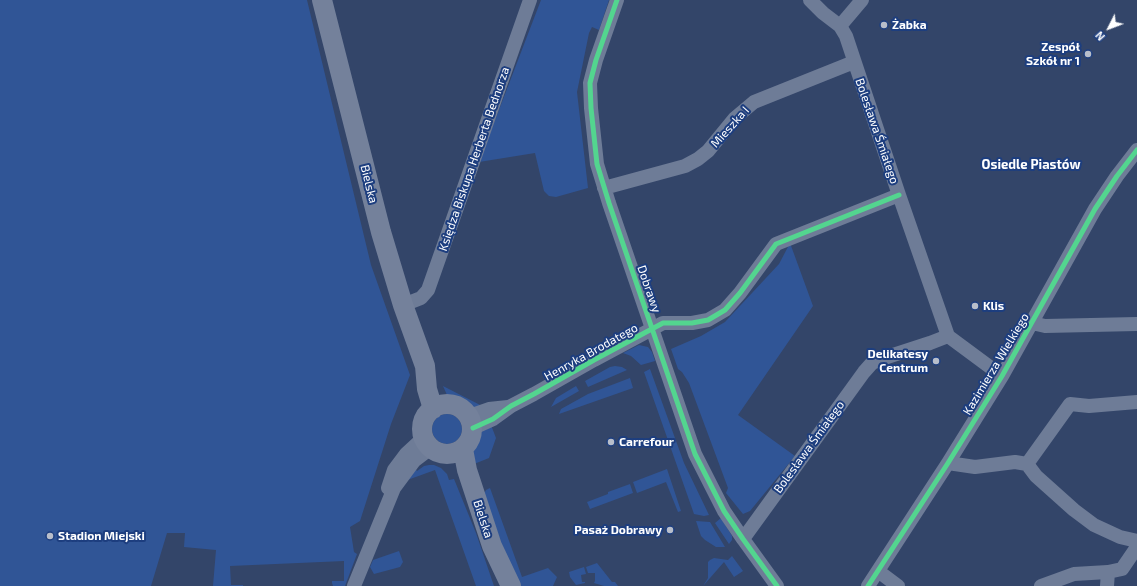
<!DOCTYPE html>
<meta charset="utf-8">
<style>
body{margin:0}
#map{position:relative;width:1137px;height:586px;overflow:hidden;background:#334569;font-family:"Exo 2",sans-serif}
canvas{display:block}
.north{position:absolute;left:1089px;top:8px;width:40px;height:40px;-webkit-text-stroke:3px #1d3e7f;paint-order:stroke;rotate:228deg;font-size:11px;font-weight:700;line-height:16px;text-align:center;color:#fff}
.north::after{content:'';display:block;margin:auto;width:14px;height:18px;background:#fff;clip-path:polygon(50% 0,100% 100%,50% 72%,0 100%)}
</style>
<div id="map">
<canvas width="1137" height="586"></canvas>
<div class="north">N</div>
</div>
<script>
const g = document.querySelector('canvas').getContext('2d');
g.lineJoin = 'round';
function fillPath(path, color) { g.fillStyle = color; g.fill(path, 'evenodd'); }
const shape = rows => new Path2D(rows.map(r => 'M' + r).join(''));
function trace(path, color, width, dash) { g.strokeStyle = color; g.lineWidth = width; g.lineCap = dash ? 'butt' : 'round'; g.setLineDash(dash || []); g.stroke(path); }
function label(font, color, halo, rows, align = 'center') {
  g.font = font + ' "Exo 2",sans-serif'; g.lineWidth = 4; g.setLineDash([]); g.textBaseline = 'middle'; g.strokeStyle = halo; g.fillStyle = color; for (const [text, x, y, turn = 0] of rows) {
    g.save(); g.translate(x, y); g.rotate((+turn || 0) * Math.PI / 180); g.textAlign = isNaN(turn) ? turn : align; if (halo) g.strokeText(text, 0, 0); g.fillText(text, 0, 0); g.restore();
  }
}
const green = shape([
 [0,0,307,0,371,265,410,375,391,424,360,521,350,527,354,552,357,554,345,586,333,586,332,583,332,581,344,581,344,561,230,566,231,585,243,585,243,586,213,586,216,550,184,547,185,533,167,533,151,586,0,586],
 [541,0,609,0,599,30,592,27,589,33,577,92,588,188,556,197,549,196,544,191,535,153,479,162],
 [790,243,813,306,738,415,795,456,750,511,743,514,726,493,728,488,689,383,682,372,678,369,671,349,701,336,725,322,779,264],
 [639,345,648,347,652,352,655,361,641,365,631,356,623,353],
 [615,366,622,367,627,370,588,387,585,381,610,367],
 [650,369,684,463,709,515,704,516,694,514,644,372],
 [630,378,633,388,559,414,561,409,588,394],
 [443,386,484,407,474,409,469,408,447,395],
 [576,386,579,391,551,407,556,398],
 '432 429a15 15 0 1 1 30 0a15 15 0 1 1-30 0Z',
 [491,425,496,438,489,458,469,466,470,450,480,431],
 [429,465,434,465,441,468,447,474,449,480,454,479,476,533,494,586,476,586,435,470,402,482,414,467,417,471,424,466],
 [667,469,681,511,678,512,666,482,637,493,633,482],
 [630,484,633,493,590,509,587,502,608,494,608,492],
 [490,488,522,577,548,568,557,577,553,586,520,586,506,557,484,494,486,490],
 [721,518,732,536,732,540,729,544,715,523],
 [696,521,710,522,725,547,716,547,705,540,701,536],
 [399,551,403,562,400,567,374,574,370,567,373,560],
 [732,556,743,571,734,577,724,562,703,586,708,578,708,562,710,560,714,558,728,560],
 [597,563,612,582,615,582,618,586,604,586,594,583,595,581,595,573,588,573,586,567],
 [584,567,586,574,581,575,582,582,585,582,585,583,576,585,570,577,569,572]
]);
const minor = shape([
 [617,0,596,60,590,83,591,108,597,164,609,203,695,454,724,511,743,539,777,586],
 [810,0,823,13,840,26,846,36,899,195,948,336,1002,376],
 [840,26,862,0],
 [604,188,685,166,698,159,708,151,735,118,754,102,854,62],
 [403,305,421,298,428,290,530,0],
 [1032,323,1045,326,1137,324],
 [469,416,489,409,508,407],
 [473,428,493,419,511,406,534,394,594,360,663,323,692,323,708,320,725,310,740,293,776,244,899,195],
 [948,463,975,467,1015,462,1027,464,1036,476,1074,510,1094,525,1120,537,1137,541],
 [1027,464,1070,404,1089,406,1137,402],
 [388,488,394,470,406,454,419,442],
 [743,539,864,372,872,363,884,358,930,343,948,336],
 [878,571,898,586],
 [354,586,394,488,414,461,431,448],
 [868,586,948,463,1002,376,1095,209,1117,176,1137,150],
 [1041,586,1074,574,1108,572,1122,569,1137,547],
 [1107,586,1108,572]
]);
const secondary = shape([
 [322,0,381,232,403,305,425,366,427,389,433,409],
 '422 429a25 25 0 1 1 50 0a25 25 0 1 1-50 0Z',
 [463,449,467,470,492,546,511,586]
]);
const cycleway = shape([
 [617,0,596,60,590,83,591,108,597,164,609,203,695,454,724,511,743,539,777,586],
 [473,428,493,419,511,406,534,394,594,360,663,323,692,323,708,320,725,310,740,293,776,244,899,195],
 [868,586,948,463,1002,376,1095,209,1117,176,1137,150]
]);
const markers = [
 [884,25,4,"#b8beca"],
 [1088,54,4,"#b8beca"],
 [975,306,4,"#b8beca"],
 [936,361,4,"#b8beca"],
 [611,442,4,"#b8beca"],
 [670,530,4,"#b8beca"],
 [50,536,4,"#b8beca"]
];
const poiNames = [
 ["Żabka",892,25],
 ["Zespół",1080,47,"right"],
 ["Szkół nr 1",1080,61,"right"],
 ["Klis",983,306],
 ["Delikatesy",928,354,"right"],
 ["Centrum",928,368,"right"],
 ["Carrefour",619,442],
 ["Pasaż Dobrawy",662,530,"right"],
 ["Stadion Miejski",58,536]
];
const streetNames = [
 ["Mieszka I",730,127,-48],
 ["Bolesława Śmiałego",877,131,71],
 ["Księdza Biskupa Herberta Bednorza",474,159,-71],
 ["Bielska",369,184,76],
 ["Dobrawy",649,289,71],
 ["Henryka Brodatego",591,352,-29],
 ["Kazimierza Wielkiego",996,364,-59],
 ["Bolesława Śmiałego",809,447,-54],
 ["Bielska",483,519,72]
];
const neighbourhoodNames = [
 ["Osiedle Piastów",1031,165]
];
fillPath(green, '#305596');
trace(minor, '#6e7c97', 14);
trace(secondary, '#74819b', 20);
trace(cycleway, '#53d58f', 5);
for (const [x, y, r, color] of markers) { const dot = new Path2D(); dot.arc(x, y, r, 0, 2 * Math.PI); g.fillStyle = color; g.fill(dot); trace(dot, '#1d3e7f', 1.5); }
label('bold 12px', '#fff', '#1d3e7f', poiNames, 'left');
label('12px', '#fff', '#1d3e7f', streetNames);
label('bold 13px', '#fff', '#1d3e7f', neighbourhoodNames);
</script>
